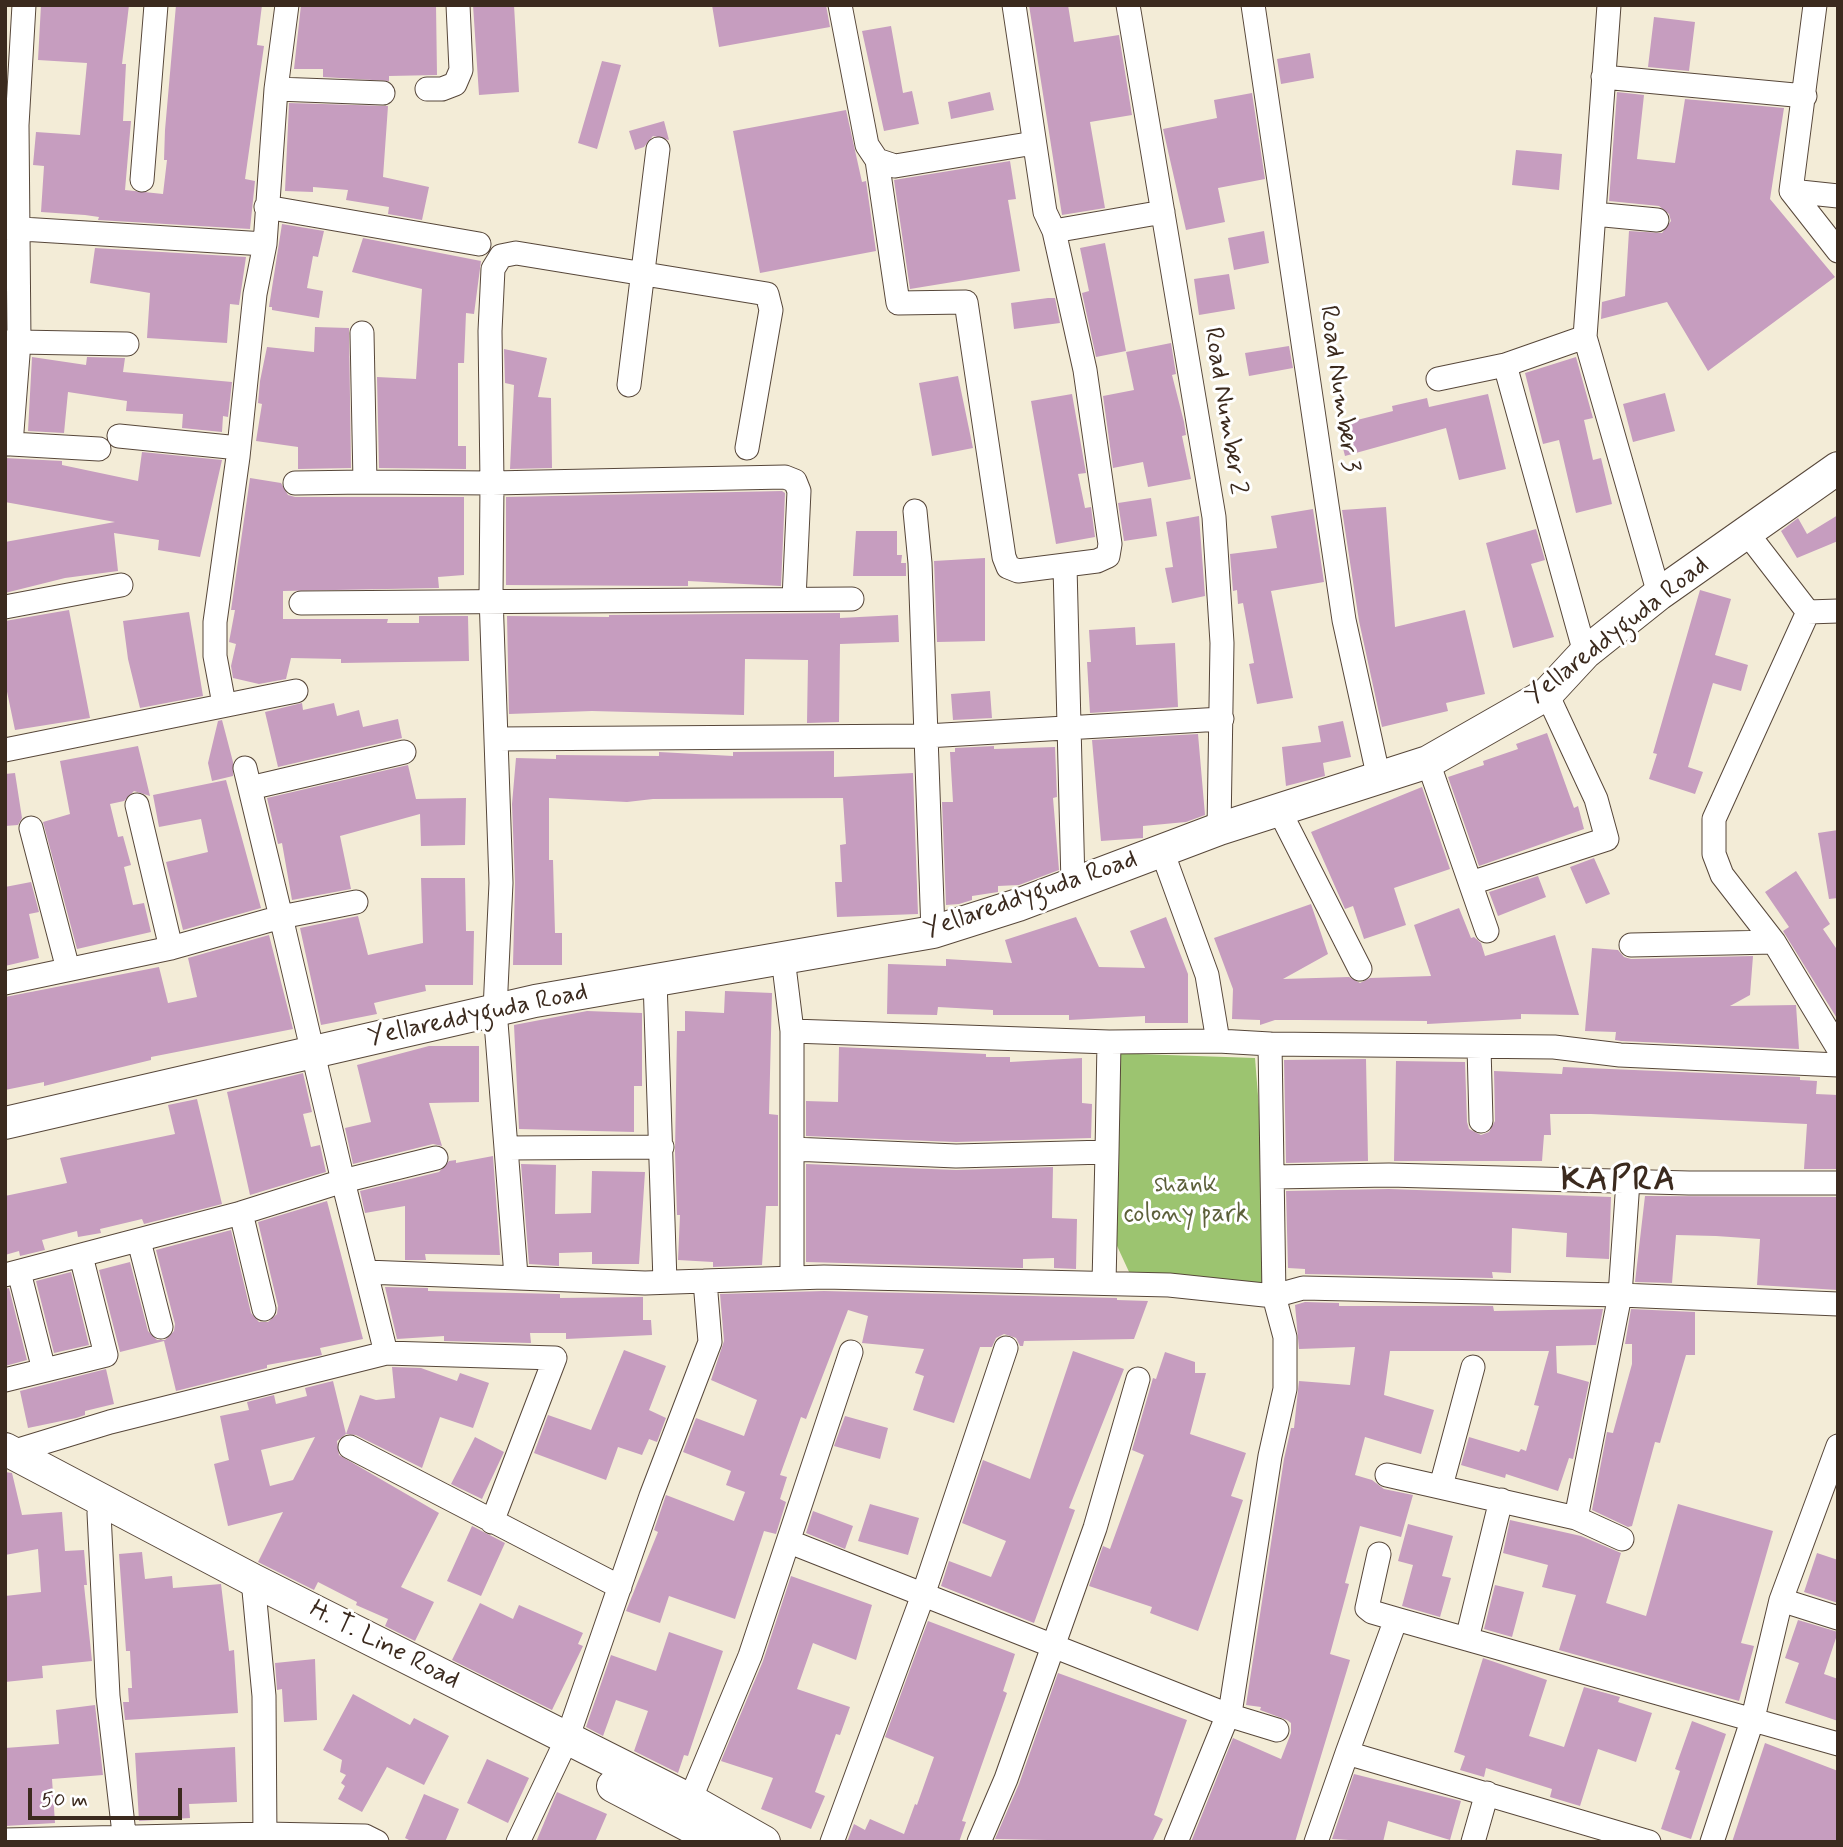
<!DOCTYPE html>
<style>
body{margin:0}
#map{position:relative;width:1843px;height:1847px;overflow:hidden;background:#f3ecd7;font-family:Mynerve,sans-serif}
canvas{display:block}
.frame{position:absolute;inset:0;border:7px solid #3b2a1e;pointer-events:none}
.scale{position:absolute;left:28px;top:1788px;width:154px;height:32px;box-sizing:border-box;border:4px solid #3b2a1e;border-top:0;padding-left:9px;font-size:21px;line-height:24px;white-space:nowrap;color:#3b2a1e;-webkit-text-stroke:5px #fff;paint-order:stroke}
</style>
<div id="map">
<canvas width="1843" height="1847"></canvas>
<div class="frame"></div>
<div class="scale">50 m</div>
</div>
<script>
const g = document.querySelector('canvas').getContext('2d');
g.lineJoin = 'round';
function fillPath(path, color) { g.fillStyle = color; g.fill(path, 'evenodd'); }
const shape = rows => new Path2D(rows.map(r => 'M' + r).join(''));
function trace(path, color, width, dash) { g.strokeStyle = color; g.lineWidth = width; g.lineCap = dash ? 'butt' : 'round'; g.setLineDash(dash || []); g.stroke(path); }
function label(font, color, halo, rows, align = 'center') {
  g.font = font + ' Mynerve,sans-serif'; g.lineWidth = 6; g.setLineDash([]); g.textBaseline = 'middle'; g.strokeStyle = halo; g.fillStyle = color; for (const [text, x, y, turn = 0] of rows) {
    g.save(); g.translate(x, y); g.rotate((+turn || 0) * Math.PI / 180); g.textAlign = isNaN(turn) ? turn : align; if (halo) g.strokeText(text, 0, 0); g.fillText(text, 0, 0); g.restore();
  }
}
const green = shape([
 [1109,1053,1255,1058,1274,1296,1130,1274,1106,1222]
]);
const building = shape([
 [41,5,129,5,122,64,126,64,123,121,131,121,125,190,163,194,167,160,164,160,165,130,176,5,262,5,257,45,264,46,245,179,255,181,250,229,98,220,99,217,85,215,41,212,44,166,33,165,36,132,80,135,87,63,38,60],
 [301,5,436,5,437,75,389,76,389,81,323,77,323,69,294,69],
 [473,5,514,5,519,92,479,95],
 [712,5,826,5,830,27,719,47],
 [1029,5,1068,5,1074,42,1119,35,1132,115,1090,122,1105,208,1062,215],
 [1654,17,1695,22,1689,71,1648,67],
 [891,26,903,93,912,91,919,124,884,131,862,31],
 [1310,53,1314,78,1281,84,1277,59],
 [602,61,621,65,597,149,578,143],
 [990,92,994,110,951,119,948,102],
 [1617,92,1644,95,1637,159,1675,163,1685,99,1784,108,1770,199,1835,277,1708,371,1667,302,1601,319,1602,302,1625,296,1629,231,1662,233,1671,221,1669,214,1659,206,1609,201],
 [1252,93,1265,179,1218,188,1225,222,1186,230,1163,129,1217,118,1214,100],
 [289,103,388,106,383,177,429,187,422,220,388,214,389,207,346,200,348,190,313,187,313,192,285,191],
 [846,110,862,182,866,181,876,251,760,273,733,131],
 [664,121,669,140,653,136,644,147,635,150,629,131],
 [1516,150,1562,154,1559,190,1512,185],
 [1010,161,1016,199,1008,200,1020,271,910,289,894,180],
 [282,224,324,231,318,257,313,256,307,288,323,291,319,318,272,310,272,307,269,307],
 [1264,231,1269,263,1234,270,1228,238],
 [363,238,481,261,474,314,466,313,464,363,458,363,458,446,466,446,466,469,379,468,377,377,416,379,422,289,352,272],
 [1105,243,1126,351,1096,357,1082,293,1089,291,1080,248],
 [95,248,246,257,239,305,230,304,227,343,147,338,150,293,90,283],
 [1229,274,1235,309,1199,315,1194,279],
 [1048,298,1055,298,1060,323,1014,329,1011,303],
 [315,327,349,328,351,468,298,469,298,447,256,441,262,404,258,403,260,381,267,347,314,352],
 [1171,343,1176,374,1172,375,1184,422,1186,435,1182,436,1191,479,1148,487,1143,462,1113,468,1103,396,1134,390,1126,352],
 [1289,346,1293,368,1249,376,1245,353],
 [504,349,547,358,538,397,551,398,552,468,510,469,514,385,505,383],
 [32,357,86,365,87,357,125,358,123,372,232,382,228,417,223,416,222,432,182,428,183,414,126,411,127,401,68,392,64,433,28,431],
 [1576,357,1593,418,1584,420,1593,460,1601,458,1612,504,1576,513,1559,440,1543,444,1525,373],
 [958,376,973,448,932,456,919,383],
 [1665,393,1675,431,1633,442,1623,404],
 [1072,394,1086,473,1078,474,1085,508,1091,507,1095,537,1056,544,1031,401],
 [1488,394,1506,469,1459,480,1446,428,1345,456,1337,425,1393,411,1392,406,1427,398,1429,407],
 [142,452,222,460,200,557,158,550,159,540,114,533,118,571,65,578,5,593,5,542,115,522,5,502,5,458,62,461,62,465,138,481],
 [250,478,281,483,288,495,295,497,464,497,464,575,438,577,439,588,283,591,283,619,388,619,387,623,419,623,419,616,468,616,469,661,341,663,341,659,291,658,286,679,259,684,233,678,231,666,236,644,229,642,235,610,231,610],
 [782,491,785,493,781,586,688,581,688,586,506,585,506,497],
 [1151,498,1157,536,1124,541,1118,503],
 [1386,507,1395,627,1465,610,1485,694,1446,703,1448,711,1382,727,1359,621,1342,510],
 [1313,509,1324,582,1271,591,1293,698,1257,704,1249,664,1254,663,1243,603,1238,604,1237,590,1233,591,1230,554,1277,548,1271,516],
 [1838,515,1838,541,1797,558,1781,531,1798,518,1807,534],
 [1199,516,1205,596,1172,603,1165,568,1173,567,1166,522],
 [1536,529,1545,560,1531,564,1554,637,1513,648,1486,543],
 [856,531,897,531,897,555,902,555,901,563,906,563,906,576,853,576],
 [985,558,985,641,937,642,934,561],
 [1700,590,1731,599,1715,655,1748,665,1741,691,1713,683,1688,767,1703,772,1695,794,1649,779,1657,754,1653,753],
 [69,610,90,718,15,730,5,682,5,621],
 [189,612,203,696,140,708,128,659,123,621],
 [840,613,840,618,898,615,899,642,840,644,839,722,807,723,808,660,745,659,744,715,592,711,509,714,507,616,609,617,609,615],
 [1135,627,1136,645,1175,643,1178,707,1090,713,1087,662,1091,662,1089,630],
 [990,691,992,718,953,720,951,694],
 [302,703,303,710,334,703,337,716,359,710,363,727,398,719,402,738,278,767,265,712],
 [222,720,233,762,233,776,212,781,208,763,218,721],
 [1343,721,1351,757,1323,763,1325,776,1286,786,1282,747,1321,742,1318,726],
 [1547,733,1574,808,1578,806,1584,829,1479,866,1448,777,1484,765,1483,761,1518,749,1516,744],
 [1198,734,1205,815,1186,822,1143,826,1143,838,1101,841,1092,740],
 [138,746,150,796,134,791,124,801,110,804,118,837,123,836,131,865,124,867,133,905,144,903,151,932,77,949,43,822,70,814,60,761],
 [994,746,994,749,1055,747,1057,797,1053,798,1059,870,1019,885,998,886,998,892,972,896,972,900,959,904,946,905,942,802,953,802,950,752,955,752,955,748],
 [834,751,834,777,913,773,918,914,837,917,835,882,842,882,840,845,846,844,843,798,653,799,627,802,549,798,549,860,553,860,555,933,562,933,562,965,513,965,515,883,512,804,516,758,556,759,556,755,659,756,659,752,733,756,733,752],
 [408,765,416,799,466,798,465,845,421,846,420,814,340,836,351,889,292,900,282,843,278,844,267,798],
 [15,773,22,818,18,825,5,826,5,774],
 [226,780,261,908,183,930,166,862,208,852,201,819,159,827,153,795],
 [1422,787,1450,869,1394,888,1406,925,1364,939,1353,906,1345,909,1311,832],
 [1838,830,1838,898,1829,899,1818,833],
 [1594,858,1610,894,1586,904,1570,867],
 [1796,871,1830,924,1823,929,1838,951,1838,1020,1783,931,1789,927,1765,892],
 [1538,876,1546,897,1498,916,1489,892],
 [421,878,465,878,466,931,474,931,473,985,425,985,426,991,374,1003,377,1014,321,1025,300,928,358,916,368,955,423,943],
 [31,882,39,912,29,914,39,958,5,966,5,887],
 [1311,904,1328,954,1283,979,1349,977,1360,983,1370,978,1431,976,1414,925,1459,908,1471,938,1474,937,1481,943,1485,956,1555,935,1579,1015,1521,1014,1521,1019,1427,1024,1427,1021,1300,1020,1275,1020,1260,1025,1260,1020,1232,1019,1233,989,1214,938],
 [1076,917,1099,967,1145,968,1130,931,1166,917,1188,974,1188,1023,1145,1023,1145,1016,1069,1020,1069,1015,993,1015,993,1010,938,1007,937,1015,887,1014,888,964,946,966,946,959,1012,963,1005,940],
 [269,935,293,1029,151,1057,151,1060,44,1086,44,1082,5,1090,5,997,159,967,168,1003,197,997,188,958],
 [1592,948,1618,950,1624,957,1631,959,1753,956,1750,995,1730,1006,1796,1005,1799,1049,1621,1041,1615,1040,1616,1032,1585,1031],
 [725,991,772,993,769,1114,778,1115,778,1206,766,1206,762,1265,713,1267,713,1262,678,1260,680,1215,677,1215,675,1152,677,1031,685,1031,685,1011,724,1013],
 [587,1011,642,1013,642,1086,634,1086,634,1132,519,1129,514,1025],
 [429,1046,479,1046,479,1102,429,1103,442,1146,433,1144,353,1164,345,1128,371,1122,357,1065],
 [839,1047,986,1054,986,1057,1010,1057,1010,1062,1082,1058,1082,1103,1092,1104,1091,1138,956,1142,806,1136,806,1101,838,1102],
 [1366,1059,1368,1161,1286,1163,1284,1060],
 [1396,1061,1465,1062,1467,1122,1469,1129,1481,1135,1489,1132,1495,1121,1494,1071,1562,1074,1563,1067,1800,1077,1800,1080,1817,1081,1816,1094,1838,1095,1838,1169,1804,1169,1807,1124,1591,1114,1550,1114,1551,1135,1544,1135,1542,1161,1394,1161],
 [303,1073,312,1112,303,1114,311,1147,320,1145,326,1172,250,1195,227,1092],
 [197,1099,222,1204,144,1224,142,1219,100,1229,101,1233,78,1237,77,1231,42,1240,45,1250,20,1256,19,1251,5,1255,5,1196,67,1183,60,1158,175,1134,168,1105],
 [493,1156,500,1255,425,1254,426,1260,405,1260,405,1206,365,1213,360,1191,439,1172,449,1161,456,1160,456,1163],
 [521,1164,556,1165,555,1214,591,1213,592,1171,645,1172,639,1264,592,1264,592,1252,559,1253,559,1266,529,1264],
 [806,1164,956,1170,1053,1167,1052,1218,1077,1219,1076,1269,1054,1268,1054,1258,1023,1259,1023,1268,806,1262],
 [1389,1189,1611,1197,1609,1259,1566,1257,1567,1233,1512,1228,1511,1273,1492,1272,1493,1278,1305,1274,1305,1269,1288,1268,1286,1191],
 [1645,1196,1838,1197,1838,1290,1757,1285,1760,1239,1716,1236,1676,1235,1672,1283,1635,1282],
 [327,1201,363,1339,320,1348,322,1355,267,1365,267,1368,176,1391,164,1341,120,1352,99,1270,130,1262,148,1331,157,1340,165,1340,174,1331,175,1324,156,1250,231,1230,251,1313,259,1322,268,1322,277,1314,278,1306,258,1222],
 [71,1272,89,1345,54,1353,36,1281],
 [385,1287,428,1288,428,1291,560,1294,560,1298,643,1297,643,1320,651,1320,652,1335,566,1339,566,1333,530,1333,531,1343,444,1341,444,1336,397,1339],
 [9,1288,27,1360,5,1366,5,1289],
 [824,1291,1117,1298,1117,1300,1148,1301,1134,1339,1024,1341,1023,1346,1020,1346,1016,1338,1004,1334,996,1338,992,1347,980,1347,954,1423,913,1410,924,1376,915,1373,924,1349,862,1343,868,1316,848,1310,806,1419,801,1417,780,1475,787,1477,780,1499,786,1502,776,1534,764,1531,735,1619,669,1596,660,1623,626,1611,658,1532,654,1530,666,1495,734,1521,745,1492,726,1485,731,1471,683,1452,696,1418,744,1436,757,1400,711,1380,724,1341,720,1294],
 [1305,1302,1339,1303,1339,1306,1493,1306,1494,1311,1603,1309,1596,1345,1556,1346,1557,1373,1589,1382,1573,1459,1569,1458,1558,1491,1506,1474,1505,1478,1461,1465,1469,1437,1519,1452,1521,1449,1526,1451,1539,1406,1534,1405,1549,1351,1390,1351,1384,1395,1434,1410,1421,1454,1365,1437,1355,1475,1372,1480,1384,1489,1413,1495,1401,1537,1360,1526,1345,1583,1349,1584,1330,1654,1350,1660,1295,1842,1191,1842,1233,1738,1281,1759,1291,1733,1291,1723,1287,1720,1260,1710,1261,1707,1246,1705,1284,1459,1291,1428,1294,1428,1299,1381,1350,1385,1355,1347,1299,1349,1295,1305],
 [1631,1309,1695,1312,1695,1355,1686,1355,1660,1443,1655,1442,1632,1526,1628,1527,1592,1510,1607,1432,1613,1433,1632,1364,1632,1344,1625,1344],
 [624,1350,666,1366,649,1410,666,1418,657,1442,649,1439,642,1455,618,1447,606,1480,534,1453,548,1415,591,1430],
 [1073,1351,1124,1369,1069,1508,1075,1510,1034,1623,941,1586,949,1561,991,1577,1006,1541,962,1523,983,1460,1030,1479],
 [1165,1352,1195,1362,1195,1373,1206,1373,1190,1434,1246,1453,1231,1496,1243,1500,1198,1631,1150,1613,1152,1607,1089,1586,1103,1546,1110,1549,1144,1455,1132,1450,1153,1378,1156,1379],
 [392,1367,421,1368,457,1381,460,1373,489,1383,473,1428,440,1417,422,1468,356,1435,346,1434,360,1395,376,1400,395,1398],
 [106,1369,114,1404,85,1411,85,1415,76,1418,28,1428,20,1391],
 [333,1381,346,1434,337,1441,339,1455,439,1513,401,1587,434,1602,415,1641,385,1626,388,1619,356,1605,357,1602,318,1582,314,1590,258,1562,283,1512,228,1526,214,1464,229,1460,220,1416,249,1410,247,1402,274,1395,276,1404,307,1396,305,1388],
 [315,1437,293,1480,270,1486,261,1450],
 [845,1416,888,1428,880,1459,834,1446],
 [475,1437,504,1452,482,1499,451,1484],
 [5,1472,12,1473,22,1515,62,1512,65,1551,84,1550,87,1585,84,1585,92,1661,42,1666,43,1678,5,1682,5,1596,41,1592,38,1549,5,1555],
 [870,1504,919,1518,908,1555,858,1541],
 [1678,1504,1773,1531,1741,1643,1754,1646,1739,1701,1559,1650,1576,1595,1542,1587,1548,1565,1503,1553,1510,1520,1581,1536,1621,1553,1606,1603,1646,1616],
 [813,1511,853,1526,845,1549,806,1533],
 [1408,1524,1453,1536,1442,1576,1451,1578,1440,1617,1402,1606,1413,1565,1398,1561],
 [472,1526,505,1543,481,1596,447,1581],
 [142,1552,145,1579,172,1576,173,1588,221,1584,229,1651,234,1650,238,1713,125,1720,123,1702,129,1702,128,1688,132,1688,130,1651,126,1651,119,1554],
 [1817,1553,1838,1560,1838,1603,1804,1592],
 [791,1576,872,1605,856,1660,813,1643,797,1689,850,1707,840,1735,836,1734,815,1792,825,1796,811,1829,761,1809,773,1778,721,1761,763,1661],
 [1495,1585,1524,1592,1512,1637,1484,1629],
 [480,1603,513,1619,519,1605,583,1633,578,1644,583,1646,552,1710,452,1660],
 [1798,1620,1838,1632,1824,1674,1838,1679,1838,1721,1785,1703,1799,1663,1785,1658],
 [928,1621,1015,1654,1003,1691,1007,1693,962,1821,966,1822,959,1842,847,1842,854,1824,865,1830,870,1819,904,1834,915,1804,917,1805,934,1757,885,1737],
 [669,1632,723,1651,688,1756,684,1755,678,1773,634,1751,648,1711,616,1700,603,1736,586,1727,611,1655,656,1671],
 [1483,1658,1547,1680,1529,1736,1564,1747,1584,1687,1620,1697,1618,1702,1652,1713,1636,1762,1598,1749,1580,1806,1550,1797,1552,1789,1486,1768,1484,1777,1460,1770,1465,1756,1454,1752],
 [315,1659,317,1720,284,1722,282,1689,277,1690,275,1663],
 [1058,1673,1187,1720,1154,1815,1163,1819,1152,1842,995,1839,1019,1784],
 [353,1694,410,1725,414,1718,449,1736,424,1785,387,1767,362,1812,338,1799,345,1786,341,1783,346,1775,340,1772,342,1760,323,1750],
 [95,1705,103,1775,52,1779,55,1823,5,1826,5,1748,59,1744,56,1710],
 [1692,1721,1726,1734,1691,1839,1661,1829,1680,1771,1675,1769],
 [1765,1743,1838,1771,1838,1842,1732,1842],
 [235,1747,237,1802,189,1804,190,1818,139,1821,135,1753],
 [487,1759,529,1778,508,1823,467,1803],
 [1354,1774,1461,1801,1450,1840,1388,1821,1383,1842,1332,1839],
 [557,1792,607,1814,595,1842,536,1842],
 [424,1794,459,1809,445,1842,413,1842,405,1838]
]);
const street = shape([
 [840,5,867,145,877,160,895,166,1034,143],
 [1014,5,1045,212,1054,231,1163,212],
 [1128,5,1214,517,1222,643,1219,829],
 [1253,5,1344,620,1379,779],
 [1609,5,1585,337,1659,594],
 [1815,5,1791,191,1838,251],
 [1603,77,1805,96],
 [276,89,383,93],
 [427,89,442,89,455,84,461,70,458,5],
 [877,160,898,303,966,302,1004,557,1008,567,1018,571,1097,561,1108,556,1110,544,1085,370,1054,231],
 [142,180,156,5],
 [1791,191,1838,196],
 [266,207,479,244],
 [1594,214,1657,220],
 [5,228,265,244],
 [362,333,365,482,492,483,491,596,501,883,495,1010,506,1148,662,1147],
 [5,342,19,342,17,125,24,5],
 [1505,365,1585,337],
 [1438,379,1505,365,1585,653],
 [629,385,658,149],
 [119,436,239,448],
 [5,444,11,444,19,342,127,344],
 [11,444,99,449],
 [747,448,771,310,767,294,516,253,501,256,493,269,490,331,492,483,785,477,795,481,799,491,794,599],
 [295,483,365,482],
 [1747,533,1808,612,1714,819,1714,854,1722,875,1774,942,1838,1048],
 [1065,566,1073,884],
 [301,603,852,599],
 [5,607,121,585],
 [1808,612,1838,611],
 [224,704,215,656,215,622,238,457,255,294,265,244,276,89,287,5],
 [497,739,926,736,920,563,915,511],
 [5,750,296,691],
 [1428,762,1487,931],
 [245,768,281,917,356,902],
 [250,788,404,752],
 [137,805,171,948],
 [1279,810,1360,969],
 [31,828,68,969],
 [1162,851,1207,975,1218,1041,1270,1044,1274,1296,1285,1337,1285,1389,1270,1456,1231,1707,1176,1842],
 [1471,883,1607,839,1596,799,1547,694],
 [933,932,926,736,1222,719],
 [1631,945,1774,942],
 [783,958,792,1031,792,1278],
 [655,980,665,1282],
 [5,983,171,948,281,917,343,1181,436,1158],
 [1109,1042,1218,1041],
 [1270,1044,1554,1047,1620,1055,1838,1065],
 [1479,1047,1481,1121],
 [506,1148,516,1276],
 [792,1149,956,1156,1107,1152,1109,1042,792,1031],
 [1273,1177,1389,1175,1689,1183,1838,1183],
 [241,1213,264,1309],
 [139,1241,161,1327],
 [19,1272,44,1370],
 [366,1272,645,1283,824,1277,1169,1285,1274,1296,1303,1288,1620,1295,1838,1304],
 [5,1275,241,1213,343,1181,386,1353,110,1422,12,1452],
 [1104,1283,1107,1152],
 [386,1353,555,1358,492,1522],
 [5,1380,106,1355,81,1256],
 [350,1447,620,1587],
 [1387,1475,1576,1518,1622,1539],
 [1441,1486,1473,1367],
 [107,1501,99,1513,108,1696,125,1842],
 [1576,1518,1620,1295,1628,1181],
 [790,1542,1228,1715,1277,1730],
 [1379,1554,1367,1608,1372,1612,1396,1619,1347,1753,1649,1842],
 [253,1580,264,1696,265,1842],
 [1781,1600,1838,1618],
 [1396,1619,1838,1744],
 [1467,1639,1501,1500],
 [690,1800,750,1656,851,1352],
 [5,1840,265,1834,365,1836,377,1842],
 [518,1842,567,1739,651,1496,710,1342,705,1281],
 [832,1842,923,1595,1006,1348],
 [979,1842,1006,1779,1095,1528,1138,1379],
 [1316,1842,1347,1753],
 [1473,1842,1487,1793],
 [1712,1842,1753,1718,1781,1600,1838,1446]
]);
const secondary = shape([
 [5,1123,535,1001,933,932,1018,905,1219,829,1428,762,1547,694,1585,653,1659,594,1838,468],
 [5,1449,253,1580,690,1800,764,1842],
 [613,1786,720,1842]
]);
const streetNames = [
 ["Road Number 3",1338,389,82],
 ["Road Number 2",1224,411,81],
 ["Yellareddyguda Road",1618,632,-38],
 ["Yellareddyguda Road",1031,896,-19],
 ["Yellareddyguda Road",478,1016,-12],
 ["H. T. Line Road",384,1646,27]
];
const parkNames = [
 ["shank",1186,1186],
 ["colony park",1186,1216]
];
const districtNames = [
 ["KAPRA",1619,1182]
];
fillPath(green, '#9cc470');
fillPath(building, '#c69dbf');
trace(street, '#57473a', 25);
trace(secondary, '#57473a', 34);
trace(street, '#fff', 23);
trace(secondary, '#fff', 32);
label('26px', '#3b2a1e', '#fff', streetNames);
label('26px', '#5d603b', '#fff', parkNames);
g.letterSpacing = '2px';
label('bold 33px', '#3b2a1e', '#fff', districtNames);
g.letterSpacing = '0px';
</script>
